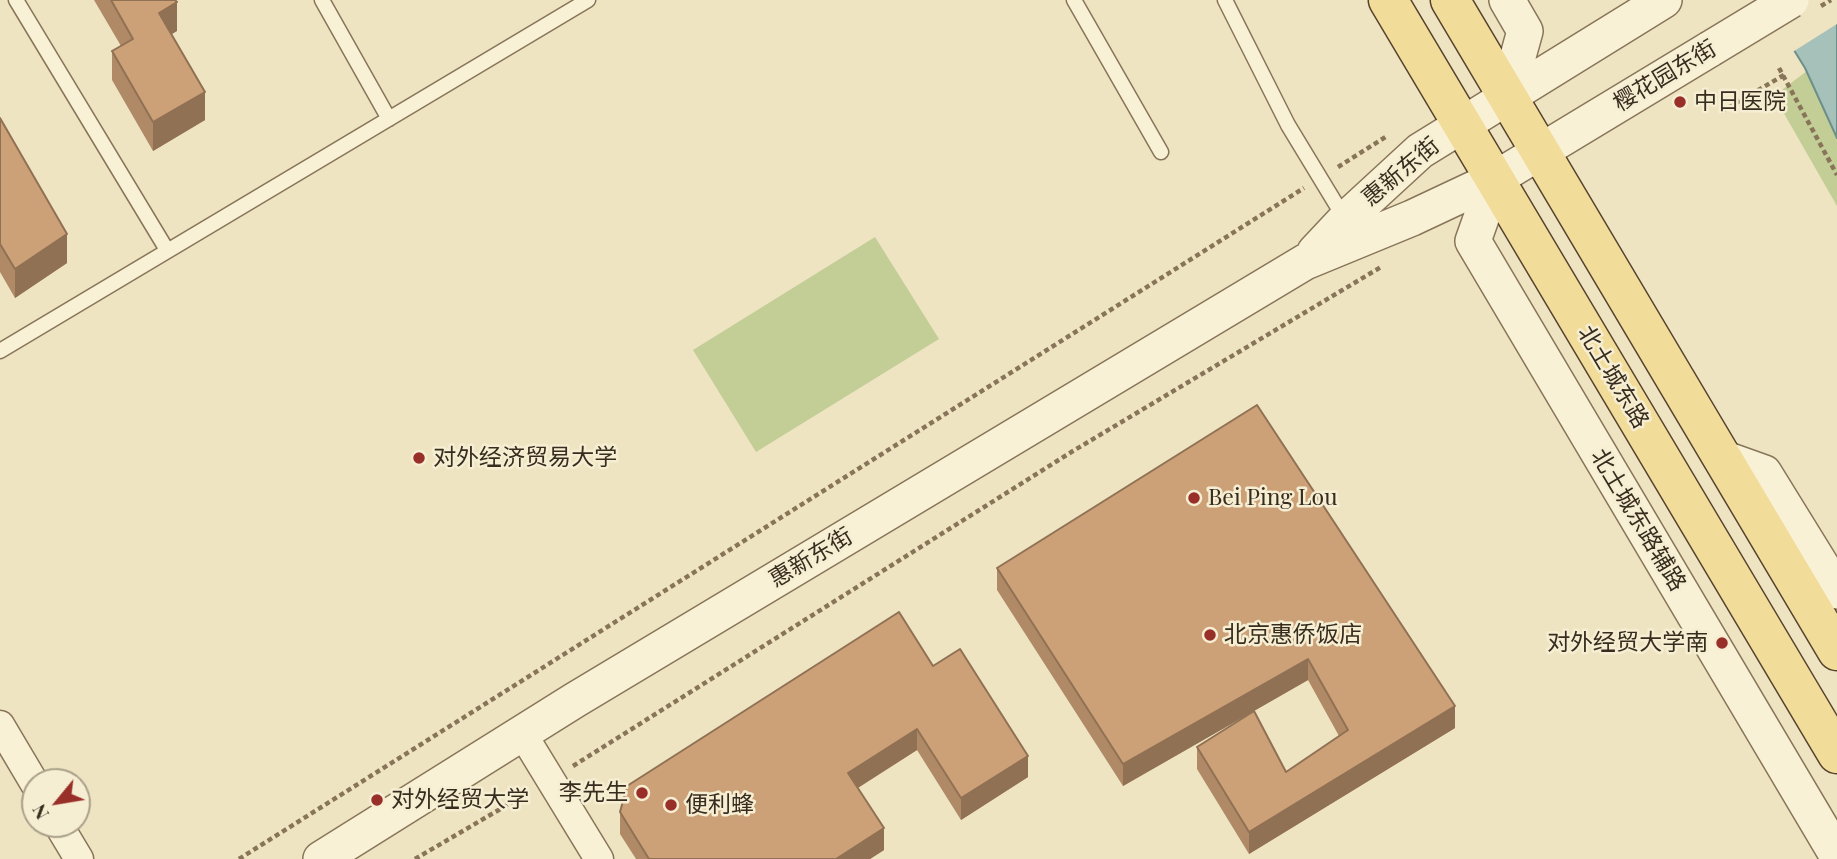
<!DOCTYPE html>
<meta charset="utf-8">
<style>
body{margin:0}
#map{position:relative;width:1837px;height:859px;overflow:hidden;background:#eee4c2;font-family:"Playfair Display",serif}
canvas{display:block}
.north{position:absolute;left:21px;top:768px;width:70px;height:70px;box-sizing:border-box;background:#f6eed2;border:2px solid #aaa08a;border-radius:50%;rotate:240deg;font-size:19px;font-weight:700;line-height:28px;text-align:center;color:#382c1e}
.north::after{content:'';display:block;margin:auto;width:24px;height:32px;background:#982f29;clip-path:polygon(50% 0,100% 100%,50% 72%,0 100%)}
</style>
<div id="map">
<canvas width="1837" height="859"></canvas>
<div class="north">N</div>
</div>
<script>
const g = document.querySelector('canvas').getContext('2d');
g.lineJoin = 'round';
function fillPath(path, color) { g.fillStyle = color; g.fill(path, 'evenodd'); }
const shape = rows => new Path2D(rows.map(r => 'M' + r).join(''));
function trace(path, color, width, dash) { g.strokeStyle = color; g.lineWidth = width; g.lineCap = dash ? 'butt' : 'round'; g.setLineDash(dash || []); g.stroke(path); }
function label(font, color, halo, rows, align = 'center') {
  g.font = font + ' "Playfair Display","Noto Sans SC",serif'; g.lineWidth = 5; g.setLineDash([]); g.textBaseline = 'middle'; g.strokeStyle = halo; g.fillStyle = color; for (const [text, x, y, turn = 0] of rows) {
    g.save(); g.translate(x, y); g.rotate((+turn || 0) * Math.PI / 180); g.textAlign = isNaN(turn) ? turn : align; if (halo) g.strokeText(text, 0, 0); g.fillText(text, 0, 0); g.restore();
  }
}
const green = shape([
 [1837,48,1837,206,1774,96],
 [875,237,939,339,756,452,693,350]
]);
const water = shape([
 [1763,0,1837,14,1837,138,1805,68,1763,0]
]);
const pier = shape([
 [1760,0,1833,0,1837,7,1837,24,1791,53]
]);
const path = shape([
 [1779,68,1837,175],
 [1721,112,1784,75],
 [1338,167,1387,136],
 [573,766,1073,451,1381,267],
 [239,859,1304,188],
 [415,859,526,794]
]);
const service = shape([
 [16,0,167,250],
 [322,0,389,119],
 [1074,0,1161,152],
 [1225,0,1288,125,1345,219],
 [0,351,588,0]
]);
const minor = shape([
 [0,725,35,784],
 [522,733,599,859],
 [58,824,79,859]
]);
const tertiary = shape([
 [1507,0,1525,31,1507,96],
 [1495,179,1473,241,1837,855],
 [1315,252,1345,220,1420,151,1664,0],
 [1722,458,1764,473,1837,591],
 [321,859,575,700,1305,262,1412,218,1495,179,1710,49]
]);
const primary = shape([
 [1388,0,1837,754],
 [1450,0,1837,651]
]);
const pathBridge = shape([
 [1821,6,1831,0]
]);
const tertiaryBridge = shape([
 [1710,49,1791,0]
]);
const wall = shape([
 [94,0,175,0,177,31,171,34,205,120,153,151,112,80,112,51,121,46],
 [0,118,67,263,15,298,0,272],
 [1257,405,1455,728,1249,854,1197,769,1197,747,1286,772,1339,736,1308,680,1123,786,997,590,997,568],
 [933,666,1028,777,961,820,917,750,858,788,884,850,870,859,636,859,620,834,620,812]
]);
const shadedWall = shape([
 [177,2,177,31,159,42,159,13],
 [205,92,205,120,153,151,153,122],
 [67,234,67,263,15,298,15,269],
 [1308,659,1308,680,1123,786,1123,764],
 [1455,706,1455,728,1249,854,1249,832],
 [917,729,917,750,848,794,848,773],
 [1028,756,1028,777,961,820,961,798],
 [884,828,884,850,870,859,836,859]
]);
const building = shape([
 [111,0,175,0,177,2,159,13,205,92,153,122,112,51,133,39,111,0],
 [0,118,67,234,15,269,0,244,0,118],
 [1257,405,1455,706,1249,832,1197,747,1254,711,1286,772,1348,730,1308,659,1123,764,997,568,1257,405],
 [899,612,933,666,960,649,1028,756,961,798,917,729,848,773,884,828,836,859,649,859,620,812,627,786,899,612]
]);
const markers = [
 [1680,102,7,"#982f29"],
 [419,458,7,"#982f29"],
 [1194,498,7,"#982f29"],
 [1210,635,7,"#982f29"],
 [1722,643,7,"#982f29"],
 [642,793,7,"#982f29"],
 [377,800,7,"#982f29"],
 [671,805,7,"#982f29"]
];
const streetNames = [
 ["樱花园东街",1665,76,-31],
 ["惠新东街",1401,172,-40],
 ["北土城东路",1613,377,59],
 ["北土城东路辅路",1638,520,59],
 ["惠新东街",811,558,-31]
];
const poiNames = [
 ["中日医院",1694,102],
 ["对外经济贸易大学",433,458],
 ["Bei Ping Lou",1208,498],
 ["北京惠侨饭店",1224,635],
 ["对外经贸大学南",1708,643,"right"],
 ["李先生",628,793,"right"],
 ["对外经贸大学",391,800],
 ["便利蜂",685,805]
];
fillPath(green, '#c3cd96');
fillPath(water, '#a5c1ba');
trace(water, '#6c8f89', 2);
fillPath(pier, '#eee4c2');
trace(service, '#887559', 17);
trace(minor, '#887559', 31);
trace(tertiary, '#887559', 38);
trace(primary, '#56432e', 41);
trace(path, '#887559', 4.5, [5, 3.5]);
trace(service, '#f9f1d6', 14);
trace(minor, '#f9f1d6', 28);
trace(tertiary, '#f9f1d6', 35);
trace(primary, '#f2dc9a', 38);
trace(tertiaryBridge, '#887559', 38, []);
trace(pathBridge, '#887559', 4.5, [5, 3.5]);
trace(tertiaryBridge, '#f9f1d6', 35);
fillPath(wall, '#b08a67');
fillPath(shadedWall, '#907154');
fillPath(building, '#cda178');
trace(building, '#907154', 2);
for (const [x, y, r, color] of markers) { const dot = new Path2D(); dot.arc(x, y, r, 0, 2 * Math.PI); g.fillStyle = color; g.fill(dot); trace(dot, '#f6eed2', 2.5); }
label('23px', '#382c1e', '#f6eed2', streetNames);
label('23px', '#382c1e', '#f6eed2', poiNames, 'left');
</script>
